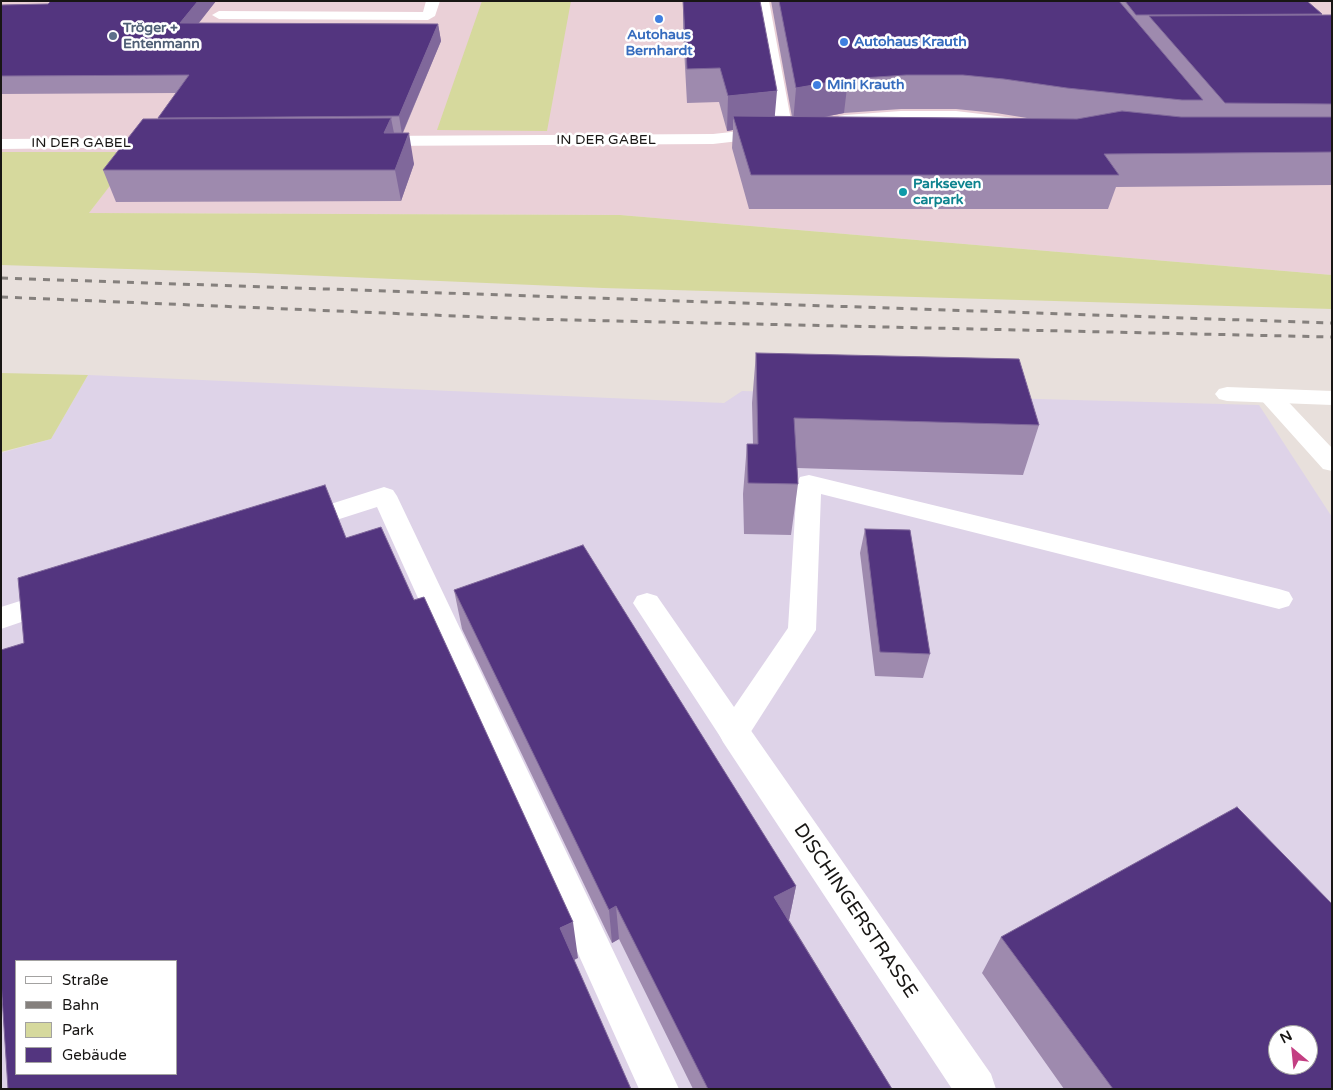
<!DOCTYPE html>
<meta charset="utf-8">
<style>
body{margin:0}
#map{position:relative;width:1333px;height:1090px;overflow:hidden;background:#e8e0dc;font-family:"Varela Round",sans-serif}
canvas{display:block}
.frame{position:absolute;inset:0;border:2px solid #181614;pointer-events:none}
.legend{position:absolute;left:15px;top:960px;width:162px;height:115px;box-sizing:border-box;background:#fff;border:1px solid #a3a2a1;margin:0;padding:6px 9px;list-style:none;font-size:15px;color:#181614}
.legend li{display:flex;align-items:center;gap:10px;height:25px}
.legend b{width:25px;border:1px solid #a3a2a1}
.north{position:absolute;left:1268px;top:1025px;width:50px;height:50px;box-sizing:border-box;background:#fff;border:1px solid #a3a2a1;border-radius:50%;rotate:332deg;font-size:14px;font-weight:700;line-height:20px;text-align:center;color:#181614}
.north::after{content:'';display:block;margin:auto;width:18px;height:22px;background:#c33e82;clip-path:polygon(50% 0,100% 100%,50% 72%,0 100%)}
</style>
<div id="map">
<canvas width="1333" height="1090"></canvas>
<div class="frame"></div>
<ul class="legend">
<li><b style="height:6px;background:#fff"></b>Straße</li>
<li><b style="height:6px;background:#85807d"></b>Bahn</li>
<li><b style="height:14px;background:#d6d99d"></b>Park</li>
<li><b style="height:14px;background:#53357f"></b>Gebäude</li>
</ul>
<div class="north">N</div>
</div>
<script>
const g = document.querySelector('canvas').getContext('2d');
g.lineJoin = 'round';
function fillPath(path, color) { g.fillStyle = color; g.fill(path, 'evenodd'); }
const shape = rows => new Path2D(rows.map(r => 'M' + r).join(''));
function trace(path, color, width, dash) { g.strokeStyle = color; g.lineWidth = width; g.lineCap = dash ? 'butt' : 'round'; g.setLineDash(dash || []); g.stroke(path); }
function label(font, color, halo, rows, align = 'center') {
  g.font = font + ' "Varela Round",sans-serif'; g.lineWidth = 5; g.setLineDash([]); g.textBaseline = 'middle'; g.strokeStyle = halo; g.fillStyle = color; for (const [text, x, y, turn = 0] of rows) {
    g.save(); g.translate(x, y); g.rotate((+turn || 0) * Math.PI / 180); g.textAlign = isNaN(turn) ? turn : align; if (halo) g.strokeText(text, 0, 0); g.fillText(text, 0, 0); g.restore();
  }
}
const commercial = shape([
 [1,1,1332,1,1332,275,620,215,89,213,135,152,1,152]
]);
const industrial = shape([
 [88,375,724,403,742,391,1259,405,1332,517,1332,1089,1,1089,1,453,51,439],
 [16,961,176,961,176,1074,16,1074],
 [1278,1035,1308,1035,1308,1065,1278,1065]
]);
const green = shape([
 [482,1,571,1,547,131,437,130],
 [1,152,136,152,89,213,620,215,1332,275,1332,309,603,288,254,273,1,265],
 [1,373,88,375,51,439,1,452]
]);
const lane = shape([
 [426,1,440,1,435,16,428,20,219,19,212,15,219,11,423,12,426,1],
 [755,1,769,1,793,131,791,134,785,136,779,134,777,131,755,1],
 [1270,389,1278,391,1332,448,1332,471,1323,469,1262,401,1259,396,1262,391,1270,389],
 [809,475,1279,589,1289,592,1293,599,1289,606,1279,609,821,494,816,630,745,741,734,745,723,741,633,603,637,596,647,593,657,596,734,707,788,628,797,483,800,477,809,475],
 [384,487,393,490,397,496,679,1089,639,1089,377,507,302,531,293,528,289,522,293,516,384,487],
 [55,590,65,593,69,600,65,607,1,629,1,607,55,590]
]);
const street = shape([
 [901,111,956,111,1014,118,1020,119,1022,123,1020,127,1014,128,956,121,901,121,845,125,839,124,837,120,839,116,845,115,901,111],
 [768,128,774,129,777,133,774,137,713,144,374,146,368,145,365,141,368,137,374,136,713,134,768,128],
 [161,138,167,139,170,143,167,147,1,149,1,139,161,138],
 [1227,387,1332,391,1332,405,1227,401,1219,399,1215,394,1219,389,1227,387],
 [734,718,745,722,991,1074,996,1089,952,1089,723,742,718,732,723,722,734,718]
]);
const rail = shape([
 [1,278,1332,323],
 [1,297,528,319,1332,337]
]);
const wall = shape([
 [51,1,216,1,199,23,438,24,441,41,403,133,414,164,401,201,116,202,103,170,158,119,158,118,176,93,1,94,1,5,48,4],
 [683,1,775,116,792,117,771,1,1307,1,1322,14,1322,15,1332,15,1332,185,1116,187,1108,209,749,209,732,148,733,130,727,131,719,102,687,103,683,30],
 [901,109,956,109,996,113,1027,118,824,117,844,113],
 [756,353,1039,425,1023,475,797,468,798,484,791,535,744,534,743,494,747,444,753,444,752,403],
 [865,529,930,654,923,678,875,676,860,553],
 [454,590,796,886,789,920,892,1089,693,1089,619,939,612,943,462,629],
 [1001,937,1332,1089,1064,1089,982,973]
]);
const shadedWall = shape([
 [198,1,216,1,185,40,180,23],
 [438,24,441,41,402,134,399,116],
 [848,79,844,113,793,123,796,88],
 [777,91,774,125,733,116,733,130,727,131,728,96],
 [391,118,397,148,384,133],
 [409,133,414,164,401,201,395,170],
 [796,886,789,920,769,931,774,897],
 [616,906,619,939,612,943,609,910],
 [573,922,578,958,566,964,560,928]
]);
const building = shape([
 [51,1,198,1,180,23,438,24,399,116,158,118,189,75,1,76,1,5,48,4,51,1],
 [683,1,760,1,777,91,728,96,720,68,687,69,683,1],
 [779,1,1119,1,1203,100,1182,100,1067,88,1004,79,963,75,906,75,848,79,796,88,779,1],
 [1125,1,1307,1,1322,14,1136,15,1125,1],
 [1332,15,1332,104,1225,103,1149,16,1332,15],
 [1122,111,1181,117,1332,117,1332,152,1104,154,1119,175,751,175,733,116,1077,119,1122,111],
 [391,118,384,133,409,133,395,170,103,170,143,119,391,118],
 [756,353,1019,359,1039,425,794,418,798,484,748,483,747,444,758,444,756,353],
 [325,485,346,538,381,527,414,600,424,597,573,922,560,928,631,1089,8,1089,1,981,1,650,24,643,18,578,325,485],
 [16,961,176,961,176,1074,16,1074,16,961],
 [865,529,910,530,930,654,880,652,865,529],
 [583,545,796,886,774,897,892,1089,708,1089,616,906,609,910,454,590,583,545],
 [1237,807,1332,904,1332,1089,1113,1089,1001,937,1237,807],
 [1278,1035,1308,1035,1308,1065,1278,1065,1278,1035]
]);
const markers = [
 [659,19,5,"#3f7fe0"],
 [113,36,5,"#5c6f8a"],
 [844,42,5,"#3f7fe0"],
 [817,85,5,"#3f7fe0"],
 [903,192,5,"#0f9aa8"]
];
const farServicenames = [
 ["Tröger +",123,28],
 ["Entenmann",123,44]
];
const farShopnames = [
 ["Autohaus",659,35,"center"],
 ["Bernhardt",659,51,"center"],
 ["Autohaus Krauth",854,42],
 ["Mini Krauth",827,85]
];
const farStreetnames = [
 ["IN DER GABEL",606,140],
 ["IN DER GABEL",81,143]
];
const farCulturenames = [
 ["Parkseven",913,184],
 ["carpark",913,200]
];
const nearStreetnames = [
 ["DISCHINGERSTRASSE",855,911,56]
];
fillPath(commercial, '#ead0d7');
fillPath(industrial, '#ded3e8');
fillPath(green, '#d6d99d');
fillPath(lane, '#fff');
fillPath(street, '#fff');
trace(rail, '#85807d', 3, [7, 7]);
fillPath(wall, '#9e8aae');
fillPath(shadedWall, '#80689b');
fillPath(building, '#53357f');
trace(building, '#80689b', 1);
for (const [x, y, r, color] of markers) { const dot = new Path2D(); dot.arc(x, y, r, 0, 2 * Math.PI); g.fillStyle = color; g.fill(dot); trace(dot, '#fff', 2); }
label('bold 14px', '#4e5e75', '#fff', farServicenames, 'left');
label('bold 14px', '#366cbe', '#fff', farShopnames, 'left');
label('14px', '#181614', '#fff', farStreetnames);
label('bold 14px', '#0d838f', '#fff', farCulturenames, 'left');
label('19px', '#181614', '#fff', nearStreetnames);
</script>
